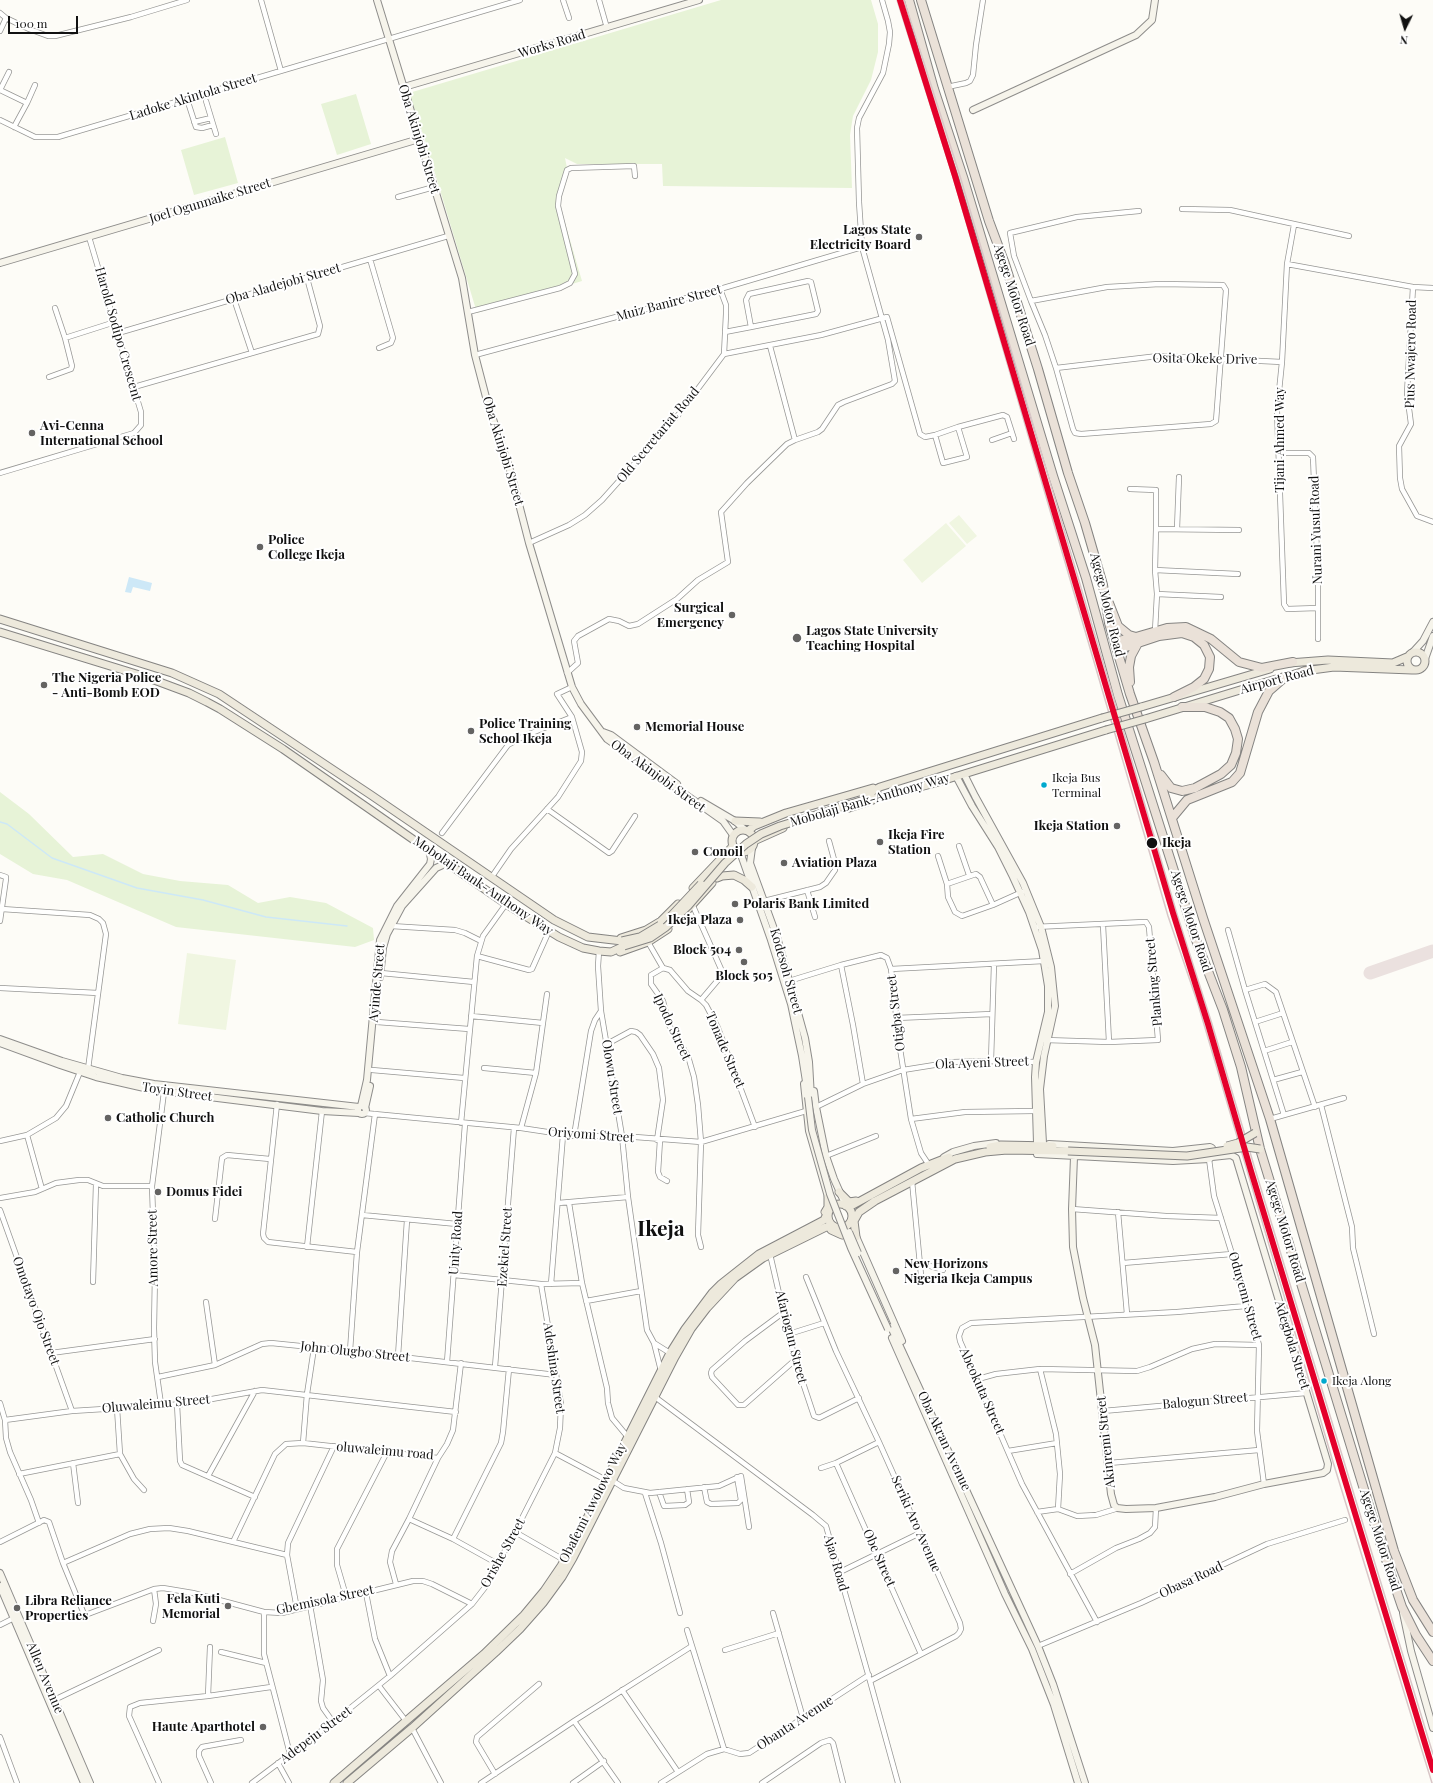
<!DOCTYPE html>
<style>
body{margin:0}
#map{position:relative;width:1433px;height:1783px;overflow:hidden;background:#fdfcf7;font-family:"Playfair Display",serif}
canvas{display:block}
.north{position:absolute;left:1385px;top:8px;width:40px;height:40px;-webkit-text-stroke:3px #fff;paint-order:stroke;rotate:185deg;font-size:11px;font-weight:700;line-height:16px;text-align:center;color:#111}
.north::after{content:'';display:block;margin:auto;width:14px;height:18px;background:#111;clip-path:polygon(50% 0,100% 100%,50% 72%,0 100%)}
.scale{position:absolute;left:8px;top:16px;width:70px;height:18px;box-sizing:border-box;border:2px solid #111;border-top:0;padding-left:5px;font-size:12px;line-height:14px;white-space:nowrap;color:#111;-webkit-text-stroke:3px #fff;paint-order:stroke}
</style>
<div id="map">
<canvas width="1433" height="1783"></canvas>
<div class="north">N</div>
<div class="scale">100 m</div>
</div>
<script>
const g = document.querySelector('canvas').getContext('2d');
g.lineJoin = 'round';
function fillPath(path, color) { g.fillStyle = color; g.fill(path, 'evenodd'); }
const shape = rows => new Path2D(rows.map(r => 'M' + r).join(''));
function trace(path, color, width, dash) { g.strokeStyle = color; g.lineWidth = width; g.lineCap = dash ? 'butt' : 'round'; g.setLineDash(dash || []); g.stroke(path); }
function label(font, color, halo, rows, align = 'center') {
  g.font = font + ' "Playfair Display",serif'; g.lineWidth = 4; g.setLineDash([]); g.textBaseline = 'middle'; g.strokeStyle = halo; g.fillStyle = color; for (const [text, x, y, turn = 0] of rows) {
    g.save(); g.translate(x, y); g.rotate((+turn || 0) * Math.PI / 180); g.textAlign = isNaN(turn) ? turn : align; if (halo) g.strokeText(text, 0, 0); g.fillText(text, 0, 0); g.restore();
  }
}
const green = shape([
 [721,0,871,0,878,24,878,52,871,80,853,116,850,135,852,188,663,186,662,164,577,164,565,158,568,173,558,199,582,281,477,313,425,140,409,93],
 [356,94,371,144,337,155,321,104],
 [225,137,238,183,194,195,181,150],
 [0,792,29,814,73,857,103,854,143,874,180,881,228,885,258,903,290,897,326,903,373,928,374,940,355,947,176,927,67,880,33,874,0,854]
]);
const pitch = shape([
 [959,515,977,536,967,544,949,523],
 [946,523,966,546,922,583,903,560],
 [187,953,236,960,226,1030,178,1024]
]);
const water = shape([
 [129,577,152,583,150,591,133,587,131,593,125,592]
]);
const stream = shape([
 [0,822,7,824,52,858,137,888,203,900,266,917,347,926]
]);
const taxiway = shape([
 [1370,973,1433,951]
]);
const street = shape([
 [261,0,281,71],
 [563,0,569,18],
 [599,0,607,28],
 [0,13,6,18,29,29,48,36,55,36,131,17,187,0],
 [0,31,6,18],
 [947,87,966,83,970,81,973,75,976,45,983,0],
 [0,90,27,103],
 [0,90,9,72],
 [187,99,196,127,202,128,213,125],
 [206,101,216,134],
 [0,120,35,137,58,137,520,0],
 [194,122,211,118],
 [14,127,27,103,35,85],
 [398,197,434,187],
 [1182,209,1230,210,1349,236],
 [1294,225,1287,264,1282,362,1277,411,1284,604,1287,609,1318,608],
 [370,259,393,338,391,343,379,348],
 [1287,264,1413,287,1433,288],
 [1413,287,1407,393,1411,424,1399,446,1400,478,1402,489,1417,516,1433,522],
 [234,299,252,353],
 [1031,301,1107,287,1160,284,1223,285,1226,290,1216,421,1211,424,1081,434,1075,433,1073,429,1056,368,1045,335,1031,301,1014,256,1010,233,1077,217,1139,211],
 [468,312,560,288,570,283,575,274,558,206,559,196,567,170,571,168,634,166,635,176],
 [725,332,751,327,816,314,818,311,811,282,808,281,749,294,746,300,751,327],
 [118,333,448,236],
 [65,338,115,322],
 [724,354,821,335,887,317,920,434,925,437,935,435,958,427,1003,415,1007,417,1014,439],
 [475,355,720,289,862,247],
 [1056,368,1158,356,1282,362],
 [49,377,71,369,72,366,65,338,55,308],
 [134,387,318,334,320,326,307,278],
 [935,435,943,463,967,457,958,427],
 [795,440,818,432,822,429,838,405,844,402,892,384,895,381,888,340,862,247,859,202,857,128,859,118,883,73,889,44,890,32,888,21,882,0],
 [992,440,1012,433],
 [1279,453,1309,453,1313,457,1318,578,1318,639],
 [0,473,134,433,141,425,141,412,89,237],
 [1130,489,1156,490,1156,529],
 [1177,529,1179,477],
 [529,543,569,525,585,515,602,500,679,414,724,354,726,314,726,305,720,289],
 [1155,570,1238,574],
 [1157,594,1221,597],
 [1155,631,1157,594,1155,570,1156,529,1239,530],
 [567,673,578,663,574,641,578,636,609,619,619,621,629,626,638,624,677,599,698,580,728,562,721,512,747,483,787,444,795,440,770,346],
 [547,809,609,853,612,851,635,816],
 [442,833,508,745,524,736,572,717],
 [959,846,969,875],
 [938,856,947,884],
 [0,875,6,877,6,879,0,921],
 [491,878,511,849,558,797,581,761,582,752,572,717,557,694,572,687],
 [807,890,815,917],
 [764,901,820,887,826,883,835,870,835,863,829,841],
 [993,905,980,877,976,874,947,884,948,897,955,912,962,916,993,905,1022,892],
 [693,906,721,969,718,980,701,1000],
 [2,909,90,915,99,919,103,923,106,934,88,1069],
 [1103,925,1109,1042],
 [391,926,455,930,465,933,481,941],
 [1034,927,1144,922,1146,922,1149,927,1158,1040,1109,1042,1045,1040],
 [1228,930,1245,990,1284,1115],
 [648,942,663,968],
 [599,951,598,966,601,1011,622,1136,628,1197,647,1330,654,1343,670,1353],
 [477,956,529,970,532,969,549,931],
 [841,965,853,1025,863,1084],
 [663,968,651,975,651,984,663,1001,669,1025,688,1056,694,1077,698,1105,701,1142,698,1235,701,1247],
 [663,968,670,970,688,991,701,1000,706,1005,718,1028,755,1127],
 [891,969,1044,961],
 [381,973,474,982],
 [789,981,841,965,881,955,887,958,891,969,899,1042,911,1119,921,1153,929,1165],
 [0,988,98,993],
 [1245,990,1265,984,1276,992,1315,1107],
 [471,1016,543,1023],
 [896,1018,992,1014],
 [377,1022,469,1029],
 [1255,1022,1283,1013],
 [607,1044,631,1031,636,1032,640,1035,653,1054,659,1068,663,1100,657,1140],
 [1264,1051,1292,1042],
 [991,1061,994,964],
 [484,1068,536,1073],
 [372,1070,464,1078],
 [1273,1080,1302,1072],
 [277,1104,263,1234,264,1238,268,1242,357,1252],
 [1321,1105,1352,1227,1353,1248,1374,1334],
 [816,1107,863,1084,903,1070,953,1062,991,1061,1036,1062],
 [364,1113,521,1128,574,1136,622,1136,701,1142,806,1111],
 [911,1119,965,1112,1034,1111],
 [1270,1119,1344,1098],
 [461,1123,477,956,483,936,506,904],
 [521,1128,536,1073,547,994],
 [27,1135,42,1189],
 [574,1136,591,1031,595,1020,601,1011],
 [660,1140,658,1172,660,1177,667,1181],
 [0,1141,27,1135,56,1118,66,1106,80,1072],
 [826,1156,876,1136],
 [1209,1159,1214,1196,1232,1254,1246,1306,1253,1322,1259,1345,1257,1431,1264,1484],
 [912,1181,921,1275],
 [0,1198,35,1192,56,1183,79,1180,88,1180,103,1186,152,1186],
 [558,1203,628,1197],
 [569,1203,582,1283,607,1388,608,1403,612,1418,627,1436],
 [1072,1209,1166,1216,1221,1218],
 [0,1210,72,1411],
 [1118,1212,1127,1314],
 [362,1215,457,1224],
 [215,1219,222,1158,227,1155,270,1159],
 [307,1247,322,1111],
 [770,1254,790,1341,801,1377,814,1416,819,1418,859,1398],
 [920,1263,943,1270],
 [1123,1263,1232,1254],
 [454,1275,541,1284,582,1283],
 [806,1277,836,1351,879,1442,960,1623,961,1629,959,1633,956,1636,870,1681],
 [93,1282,96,1184],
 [551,1284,563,1135],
 [586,1301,641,1291],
 [206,1302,215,1365],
 [784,1312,745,1341,712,1370,711,1373,712,1377,738,1405,744,1405,795,1360],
 [789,1334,824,1323],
 [654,1343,661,1371],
 [314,1348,307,1394,303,1443,438,1458,447,1444,453,1430,461,1363],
 [350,1351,357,1252,375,1114],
 [51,1353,155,1339],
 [398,1356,407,1220],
 [447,1362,465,1124],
 [495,1367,514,1128],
 [158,1377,215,1365,262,1344,271,1343,350,1351,556,1375],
 [978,1379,996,1374,1040,1369,1137,1371,1150,1367,1192,1349,1215,1344,1259,1345],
 [655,1397,813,1515,826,1526,870,1681,898,1783],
 [0,1403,5,1420,6,1438,10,1452,31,1500,39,1523],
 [161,1404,155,1362,154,1328,155,1273,152,1186,164,1092],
 [177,1404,180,1461,182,1465,255,1497],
 [117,1408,120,1454,134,1479,144,1490],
 [1103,1411,1306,1393],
 [5,1420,72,1411,184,1404,262,1390,456,1412],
 [1008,1451,1057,1443],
 [555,1453,606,1480],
 [73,1463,78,1503],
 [836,1463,921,1654],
 [1109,1463,1259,1450],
 [821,1468,836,1463,879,1442],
 [19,1474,120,1454],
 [208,1476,255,1391],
 [613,1481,624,1488,650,1493,719,1486,741,1476,749,1527],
 [704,1487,707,1502,711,1504,738,1503,741,1500,737,1477],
 [659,1492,664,1506,685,1505,689,1502,687,1489],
 [645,1493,661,1543,680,1613],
 [1058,1509,1077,1516,1096,1515,1119,1508],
 [1037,1512,1058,1509,1060,1474,1056,1434,1040,1369],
 [409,1519,453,1539,498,1564],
 [515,1532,564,1560],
 [453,1539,501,1443,503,1432,509,1369],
 [0,1542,44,1520,49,1522,63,1563,84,1614,88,1614,154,1589,163,1588,193,1593,264,1612,282,1613,413,1581,423,1581,432,1584,472,1604],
 [233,1542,275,1454,286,1444,303,1443],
 [63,1563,130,1534,150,1529,169,1528,188,1531,287,1555],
 [838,1573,920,1533],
 [1070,1574,1116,1548,1139,1539,1150,1533,1155,1527,1156,1508],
 [396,1584,390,1562,392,1551,409,1519,438,1458],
 [366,1593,375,1639,390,1676],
 [346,1596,337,1565,337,1549,387,1452],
 [310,1605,323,1680,321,1701,323,1708,333,1722],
 [297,1609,287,1555,288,1543,334,1446],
 [264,1612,264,1654,290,1754],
 [773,1613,803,1718],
 [153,1621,156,1604,154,1589],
 [1097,1622,1022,1484,960,1341,959,1336,962,1328,971,1323,1177,1312,1246,1306],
 [0,1625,14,1618],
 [687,1630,724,1749],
 [1038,1646,1141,1603,1267,1544,1345,1520],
 [725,1650,779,1633],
 [221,1652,266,1663],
 [379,1686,406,1721],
 [622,1690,678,1772],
 [208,1696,210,1647],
 [54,1700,159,1650],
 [574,1721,618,1783],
 [412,1728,441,1783],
 [0,1737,17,1783],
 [278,1763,289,1783],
 [495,1774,476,1742,477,1737,539,1684],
 [159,1783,129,1716,130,1707,140,1703,208,1696,271,1687],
 [211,1783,199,1756,199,1751,202,1747,241,1740],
 [252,1783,333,1722,390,1676,472,1604,486,1586,515,1532,555,1453,560,1428,561,1404,541,1284],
 [481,1783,574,1721,692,1646],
 [573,1783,604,1761],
 [661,1783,707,1754,724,1749,740,1754,749,1753,869,1675],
 [762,1783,821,1743,830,1740,833,1743,843,1783]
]);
const secondary = shape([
 [377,0,462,278,475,355,487,401,511,473,529,543,572,687,581,704,607,739,723,821,733,835],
 [404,87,699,0],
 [973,110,1136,35,1152,20,1155,0],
 [0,263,419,139],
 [1413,652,1423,641,1433,622],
 [1425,659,1433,636],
 [603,732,611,735,677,784],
 [964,774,975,796,1023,883,1041,927,1051,967,1055,1006,1044,1056,1040,1089,1043,1143],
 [956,776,972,806,998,847,1013,877,1029,912,1042,950,1048,986,1048,1012,1036,1062,1035,1077,1037,1143],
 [701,801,735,821,745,830],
 [752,848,750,863,777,937,805,1038,809,1062,811,1097],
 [740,852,771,940,791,1004,802,1056,807,1088],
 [380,977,383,948,387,934,402,906,436,868,447,863],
 [0,1039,62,1061,122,1078,154,1084,359,1107],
 [0,1043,60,1065,96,1077,153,1090,322,1111,359,1113],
 [804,1084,809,1131,828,1197],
 [814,1091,816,1107,826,1156,834,1179,846,1206],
 [361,1106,367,1080,380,940,397,906,430,864,431,859,429,850],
 '358 1110a4 4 0 1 1 8 0a4 4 0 1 1-8 0Z',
 [365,1108,370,1086],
 [1049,1144,1173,1151,1210,1147,1212,1148,1212,1155],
 [1037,1154,1173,1161,1209,1159,1212,1157,1231,1155,1236,1158,1328,1464,1327,1470,1323,1473,1264,1484,1215,1497,1156,1508,1126,1509,1117,1508,1114,1505,1111,1494,1095,1345,1083,1298,1073,1247,1072,1209,1074,1157],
 [944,1157,953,1152,974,1146,996,1143],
 [855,1234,902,1341],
 [891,1327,1038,1646,1053,1684,1085,1783],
 [892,1338,1005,1594,1032,1649,1054,1705,1078,1783],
 [0,1573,90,1783],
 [0,1586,84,1783],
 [1403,1613,1411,1651,1433,1728]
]);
const primary = shape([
 [0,619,172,673,219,694,371,795,554,920,588,937,622,941],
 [0,632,146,677,189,693,207,702,220,709,283,749,506,904,559,937,583,948,599,951,611,952,624,946],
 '1407 661a9 9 0 1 1 18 0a9 9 0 1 1-18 0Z',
 [1289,663,1328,660,1393,663,1407,657],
 [1304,671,1334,667,1412,670],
 [1141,707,1270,669],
 [1145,719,1286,676],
 [866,795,880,787,1102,718],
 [867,799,882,797,935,783,1106,730],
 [849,808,873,800],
 [735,821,760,822],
 '732 841a11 11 0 1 1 22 0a11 11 0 1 1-22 0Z',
 [748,831,754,826,786,813,873,788],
 [754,841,783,828],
 [717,878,722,876,734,875,744,880,752,887],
 [693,888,733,846],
 [684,914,712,883],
 [621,938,646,930,661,921,678,904],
 [620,952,648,942,668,929],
 [990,1147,1001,1145,1053,1146],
 [839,1192,849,1202,856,1201],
 '828 1216a12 12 0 1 1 24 0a12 12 0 1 1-24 0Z',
 [846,1206,851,1206,921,1168,949,1157],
 [825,1212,828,1207,828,1197],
 [831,1230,842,1235],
 [856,1237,854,1221,859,1212,875,1201,955,1159,985,1152,1007,1150,1068,1151],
 [334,1783,484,1654,524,1615,544,1591,561,1566,577,1538,670,1353,685,1329,712,1293,721,1284,759,1254,824,1220,828,1212],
 [347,1783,412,1728,496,1652,520,1629,543,1603,562,1577,573,1558,675,1357,691,1329,707,1308,735,1278,763,1258,826,1227,836,1228]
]);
const highway = shape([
 [909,0,934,89,963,177,1053,476,1086,578,1118,695,1196,940,1223,1010,1241,1067,1260,1149,1381,1545,1402,1607,1416,1635,1433,1661],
 [921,0,989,221,1005,264,1038,369,1068,473,1085,523,1103,585,1109,623,1130,694,1154,762,1203,918,1270,1119,1394,1551,1413,1600,1433,1632],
 [1109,603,1118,626,1129,635,1136,637,1167,628,1186,627,1211,639,1239,662,1262,668,1293,662],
 [1115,642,1135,637],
 [1117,650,1138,643],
 [1130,682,1129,667,1131,656,1138,643,1159,636,1182,633,1194,637,1204,645,1210,657,1209,669,1204,679,1194,687,1174,697],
 [1161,775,1171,788,1182,791,1195,788,1221,774,1231,765,1236,753,1238,739,1235,729,1229,718,1220,712,1205,707,1182,707],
 [1172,818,1187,800,1232,782,1240,773,1258,712,1269,691,1284,678,1309,670]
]);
const rail = shape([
 [897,0,953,177,1168,916,1198,1004,1333,1462,1432,1783],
 [904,0,960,176,1177,914,1212,1024,1255,1169,1433,1754]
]);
const secondaryBridge = shape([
 [808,1097,812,1130,830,1194,851,1248,888,1329],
 [849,1232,858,1253]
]);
const primaryBridge = shape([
 [1102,718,1141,707],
 [1106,730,1145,719],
 [670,917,701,884],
 [622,941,640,937,660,925],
 [624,946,650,938,666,927,688,906,725,863,746,844,761,834,780,826,867,799],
 [1227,1146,1238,1143,1255,1133],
 [1068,1151,1187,1156,1247,1147,1260,1149]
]);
const rail1 = shape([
 [900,0,955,176,1173,913,1208,1024,1251,1171,1433,1770]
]);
const markers = [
 [919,237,4,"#646362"],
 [32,433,4,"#646362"],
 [260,547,4,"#646362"],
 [732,615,4,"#646362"],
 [797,638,5,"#646362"],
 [44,685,4,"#646362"],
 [637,727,4,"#646362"],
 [471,731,4,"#646362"],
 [1044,785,3.5,"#00a9ce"],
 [1117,826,4,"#646362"],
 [880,842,4,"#646362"],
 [1152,843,6,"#111"],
 [695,852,4,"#646362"],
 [784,863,4,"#646362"],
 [735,904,4,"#646362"],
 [740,920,4,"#646362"],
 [739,950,4,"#646362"],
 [744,962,4,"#646362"],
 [108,1118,4,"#646362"],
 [158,1192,4,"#646362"],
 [896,1271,4,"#646362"],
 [1324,1381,3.5,"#00a9ce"],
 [228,1606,4,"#646362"],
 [17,1608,4,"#646362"],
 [263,1727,4,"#646362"]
];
const busNames = [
 ["Ikeja Bus",1052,778],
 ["Terminal",1052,793],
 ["Ikeja Along",1332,1381]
];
const streetNames = [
 ["Works Road",552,44,-17],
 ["Ladoke Akintola Street",193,97,-17],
 ["Oba Akinjobi Street",419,139,73],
 ["Joel Ogunnaike Street",210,201,-17],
 ["Oba Aladejobi Street",283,284,-16],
 ["Agege Motor Road",1014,295,72],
 ["Muiz Banire Street",669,303,-15],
 ["Harold Sodipo Crescent",118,334,74],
 ["Pius Nwajero Road",1411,354,-89],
 ["Osita Okeke Drive",1205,359,1],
 ["Old Secretariat Road",658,435,-50],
 ["Tijani Ahmed Way",1280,440,-90],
 ["Oba Akinjobi Street",503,451,73],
 ["Nurani Yusuf Road",1316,530,-92],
 ["Agege Motor Road",1107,605,76],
 ["Airport Road",1277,680,-15],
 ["Oba Akinjobi Street",658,776,36],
 ["Mobolaji Bank-Anthony Way",870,800,-16],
 ["Mobolaji Bank-Anthony Way",483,886,34],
 ["Agege Motor Road",1191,921,72],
 ["Kodesoh Street",786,971,74],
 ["Planking Street",1154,982,-95],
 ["Ayinde Street",377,983,-85],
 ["Otigba Street",896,1013,-97],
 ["Ipodo Street",672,1027,65],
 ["Tonade Street",725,1050,67],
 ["Ola Ayeni Street",982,1063,-2],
 ["Olowu Street",612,1077,81],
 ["Toyin Street",177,1092,8],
 ["Oriyomi Street",591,1135,4],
 ["Agege Motor Road",1285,1231,73],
 ["Unity Road",456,1243,-86],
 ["Ezekiel Street",505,1247,-86],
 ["Amore Street",153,1248,-91],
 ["Oduyemi Street",1245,1296,74],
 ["Omotayo Ojo Street",36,1311,70],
 ["Afariogun Street",791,1337,76],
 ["Adegbola Street",1292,1345,73],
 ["John Olugbo Street",355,1352,6],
 ["Adeshina Street",554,1368,82],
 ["Abeokuta Street",982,1391,66],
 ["Balogun Street",1205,1401,-5],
 ["Oluwaleimu Street",156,1404,-5],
 ["Oba Akran Avenue",944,1441,65],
 ["Akinremi Street",1106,1442,-96],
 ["oluwaleimu road",385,1451,5],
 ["Obafemi Awolowo Way",593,1503,-63],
 ["Seriki Aro Avenue",916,1524,66],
 ["Agege Motor Road",1380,1540,72],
 ["Orishe Street",503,1553,-61],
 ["Obe Street",879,1558,66],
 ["Ajao Road",836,1563,74],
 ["Obasa Road",1191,1580,-25],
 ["Gbemisola Street",325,1600,-12],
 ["Allen Avenue",45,1678,67],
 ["Obanta Avenue",795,1723,-33],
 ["Adepeju Street",316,1735,-37]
];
const poiNames = [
 ["Lagos State",911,230,"right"],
 ["Electricity Board",911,245,"right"],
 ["Avi-Cenna",40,426],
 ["International School",40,441],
 ["Police",268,540],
 ["College Ikeja",268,555],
 ["Surgical",724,608,"right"],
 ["Emergency",724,623,"right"],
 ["Lagos State University",806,631],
 ["Teaching Hospital",806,646],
 ["The Nigeria Police",52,678],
 ["- Anti-Bomb EOD",52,693],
 ["Police Training",479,724],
 ["School Ikeja",479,739],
 ["Memorial House",645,727],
 ["Ikeja Station",1109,826,"right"],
 ["Ikeja Fire",888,835],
 ["Station",888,850],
 ["Conoil",703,852],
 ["Aviation Plaza",792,863],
 ["Polaris Bank Limited",743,904],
 ["Ikeja Plaza",732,920,"right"],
 ["Block 504",731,950,"right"],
 ["Block 505",744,976,"center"],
 ["Catholic Church",116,1118],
 ["Domus Fidei",166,1192],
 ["New Horizons",904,1264],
 ["Nigeria Ikeja Campus",904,1279],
 ["Fela Kuti",220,1599,"right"],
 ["Memorial",220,1614,"right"],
 ["Libra Reliance",25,1601],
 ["Properties",25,1616],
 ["Haute Aparthotel",255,1727,"right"]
];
const stopNames = [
 ["Ikeja",1162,843]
];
const townNames = [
 ["Ikeja",661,1229]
];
fillPath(green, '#e7f3d7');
fillPath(pitch, '#f0f6e1');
fillPath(water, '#cde8f7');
trace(stream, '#cde8f7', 1.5);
trace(taxiway, '#ebe1df', 13);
trace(street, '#979795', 6);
trace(secondary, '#8e8d8b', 8);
trace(primary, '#858482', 9);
trace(highway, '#858482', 10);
trace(street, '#fffffe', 4.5);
trace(secondary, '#f6f4eb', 6);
trace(primary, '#ede9dc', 7);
trace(highway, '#eae1d8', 8);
trace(rail, '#d9c6c7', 1.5);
trace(secondaryBridge, '#8e8d8b', 8, []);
trace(primaryBridge, '#858482', 9, []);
trace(secondaryBridge, '#f6f4eb', 6);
trace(primaryBridge, '#ede9dc', 7);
trace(rail1, '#e4002b', 6);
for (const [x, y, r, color] of markers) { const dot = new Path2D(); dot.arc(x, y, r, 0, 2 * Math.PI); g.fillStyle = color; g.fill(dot); trace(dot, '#fff', 1.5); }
label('12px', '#111', '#fff', busNames, 'left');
label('13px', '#111', '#fff', streetNames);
label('bold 13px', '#111', '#fff', poiNames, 'left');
label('bold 13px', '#111', '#fff', stopNames, 'left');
label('bold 21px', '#111', '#fff', townNames);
</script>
